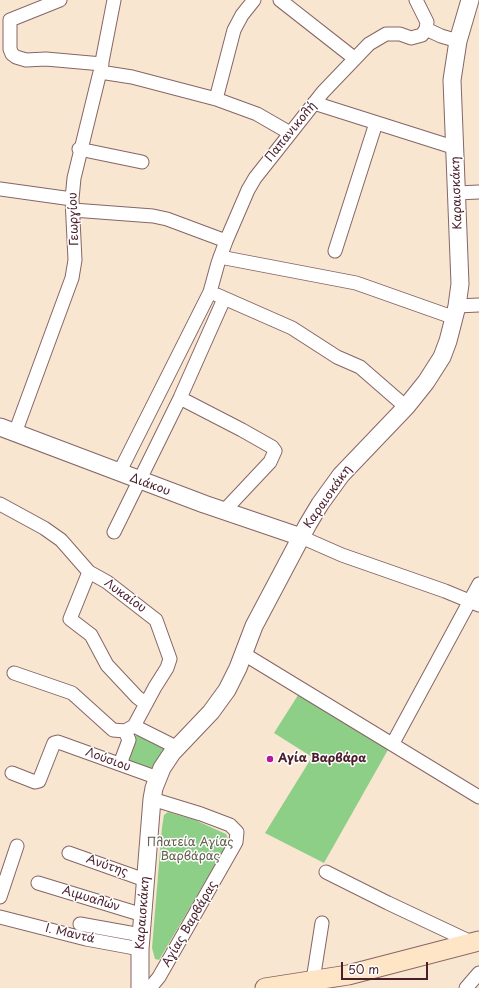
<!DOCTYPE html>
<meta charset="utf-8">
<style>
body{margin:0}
#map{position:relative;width:479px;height:988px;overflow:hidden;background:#f8e6d1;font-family:"Playpen Sans",sans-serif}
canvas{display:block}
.scale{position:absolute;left:341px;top:962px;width:87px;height:18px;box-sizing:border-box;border:2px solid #4a1f2b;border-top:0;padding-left:5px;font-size:12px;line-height:14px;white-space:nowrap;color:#4a1f2b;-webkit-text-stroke:3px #fff;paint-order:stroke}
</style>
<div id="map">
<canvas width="479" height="988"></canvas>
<div class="scale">50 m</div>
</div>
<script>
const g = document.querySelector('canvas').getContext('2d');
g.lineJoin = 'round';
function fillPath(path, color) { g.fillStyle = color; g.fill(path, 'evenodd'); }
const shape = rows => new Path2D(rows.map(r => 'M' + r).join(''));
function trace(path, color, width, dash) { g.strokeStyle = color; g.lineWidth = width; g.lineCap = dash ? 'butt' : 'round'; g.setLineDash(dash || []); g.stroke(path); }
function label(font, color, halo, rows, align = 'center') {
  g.font = font + ' "Playpen Sans",sans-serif'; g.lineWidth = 3; g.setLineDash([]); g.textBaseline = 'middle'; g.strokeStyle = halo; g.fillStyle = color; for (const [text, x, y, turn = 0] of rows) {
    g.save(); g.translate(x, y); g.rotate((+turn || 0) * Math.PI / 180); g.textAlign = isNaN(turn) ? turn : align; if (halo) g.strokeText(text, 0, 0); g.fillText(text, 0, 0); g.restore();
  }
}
const green = shape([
 [300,692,389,748,324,863,265,833,312,757,274,733],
 [137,735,158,742,164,746,164,752,153,772,126,761,134,737],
 [168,812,195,820,226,834,229,841,159,960,155,959,152,948,162,827,164,815]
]);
const minor = shape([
 [60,0,10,20,10,49,12,54,16,57,26,60,46,59,102,64],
 [280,0,354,58],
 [426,29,441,36,458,41],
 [100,72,132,77,216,99,257,114,290,133],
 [216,99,234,30,242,15,254,0],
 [314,103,456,148],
 [79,149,142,162],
 [0,189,72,199],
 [457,193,479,192],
 [73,210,153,216,167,219,226,241],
 [335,251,376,123],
 [220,257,356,283,455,318],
 [217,295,292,328,337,357,360,367,406,407],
 [457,306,479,305],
 [180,398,242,430,272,447,275,451,270,462,224,511],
 [15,433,72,278,75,260,72,199,74,178,100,72,114,0],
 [119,473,210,292,218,263,226,241,248,190,255,178,323,92,369,44,386,34,400,34,411,38,422,35,426,29,427,22,416,0],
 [0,504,44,528,61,540,89,572,107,582,156,620,170,659,167,668,155,687,134,726],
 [114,532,180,398,224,299],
 [301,537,342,555,445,591,479,605],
 [89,572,70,619,91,635,107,665,137,697,146,704],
 [244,654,479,797],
 [14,673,72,693,113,730,125,731,134,726,178,748],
 [393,743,479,584],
 [120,764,129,740,125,731],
 [12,773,35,782,39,781,54,743,58,742,158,778],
 [69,853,145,880],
 [326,872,388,903,473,943],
 [38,883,143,915],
 [0,897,17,846],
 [0,917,86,939,140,949],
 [80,924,141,935],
 [313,980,322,923],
 [150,988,159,977,223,865,236,842,237,832,230,825,201,814,152,799],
 [466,988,479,973]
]);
const tertiary = shape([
 [0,427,204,504,301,537],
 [140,988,140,949,152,799,154,788,162,768,172,753,211,712,227,690,238,668,254,626,308,524,320,504,341,475,406,407,426,382,442,357,448,341,457,306,460,284,452,80,458,41,470,0]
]);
const secondary = shape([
 [265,988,348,975,479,941]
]);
const markers = [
 [270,759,4,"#b5179e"]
];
const streetNames = [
 ["Παπανικολή",291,132,-51],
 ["Καραισκάκη",457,193,-92],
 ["Γεωργίου",74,219,-92],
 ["Διάκου",150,485,20],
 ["Καραισκάκη",328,497,-55],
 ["Λυκαίου",125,596,36],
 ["Λούσιου",108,760,20],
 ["Ανύτης",107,866,19],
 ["Αιμυαλών",91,899,17],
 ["Καραισκάκη",143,913,-86],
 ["Αγίας Βαρβάρας",190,924,-60],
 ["Ι. Μαντά",70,934,13]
];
const poiNames = [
 ["Αγία Βαρβάρα",278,759]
];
const parkNames = [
 ["Πλατεία Αγίας",190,843],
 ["Βαρβάρας",190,857]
];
fillPath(green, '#8dcf87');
trace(minor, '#876565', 15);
trace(tertiary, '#876565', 19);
trace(secondary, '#876565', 21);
trace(minor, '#fff', 13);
trace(tertiary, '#fff', 17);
trace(secondary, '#fde5c5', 19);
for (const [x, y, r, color] of markers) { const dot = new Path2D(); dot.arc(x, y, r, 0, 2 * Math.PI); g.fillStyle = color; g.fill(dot); trace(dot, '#fff', 1.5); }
label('12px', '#4a1f2b', '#fff', streetNames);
label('bold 12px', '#4a1f2b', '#fff', poiNames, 'left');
label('12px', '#615d4b', '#fff', parkNames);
</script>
